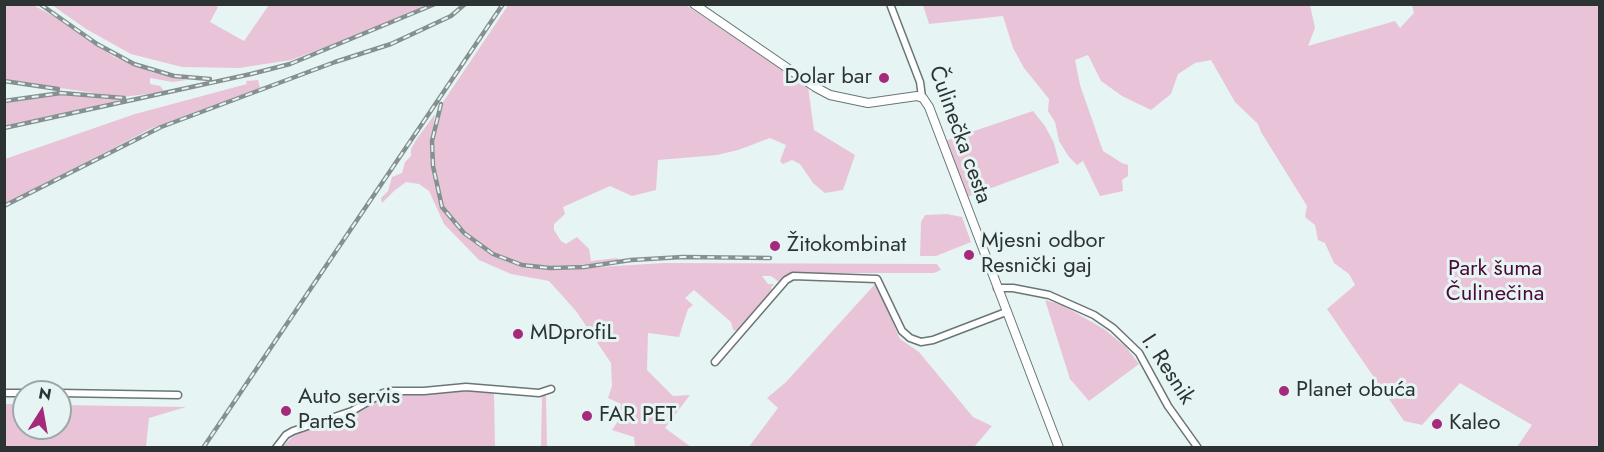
<!DOCTYPE html>
<meta charset="utf-8">
<style>
body{margin:0}
#map{position:relative;width:1604px;height:452px;overflow:hidden;background:#e6f4f4;font-family:Jost,sans-serif}
canvas{display:block}
.frame{position:absolute;inset:0;border:6px solid #2d3333;pointer-events:none}
.north{position:absolute;left:12px;top:380px;width:60px;height:60px;box-sizing:border-box;background:#e6f4f4;border:2px solid #9ca7a7;border-radius:50%;rotate:11deg;font-size:16px;font-weight:700;line-height:24px;text-align:center;color:#2d3333}
.north::after{content:'';display:block;margin:auto;width:21px;height:27px;background:#a62a7c;clip-path:polygon(50% 0,100% 100%,50% 72%,0 100%)}
</style>
<div id="map">
<canvas width="1604" height="452"></canvas>
<div class="frame"></div>
<div class="north">N</div>
</div>
<script>
const g = document.querySelector('canvas').getContext('2d');
g.lineJoin = 'round';
function fillPath(path, color) { g.fillStyle = color; g.fill(path, 'evenodd'); }
const shape = rows => new Path2D(rows.map(r => 'M' + r).join(''));
function trace(path, color, width, dash) { g.strokeStyle = color; g.lineWidth = width; g.lineCap = dash ? 'butt' : 'round'; g.setLineDash(dash || []); g.stroke(path); }
function label(font, color, halo, rows, align = 'center') {
  g.font = font + ' Jost,sans-serif'; g.lineWidth = 6; g.setLineDash([]); g.textBaseline = 'middle'; g.strokeStyle = halo; g.fillStyle = color; for (const [text, x, y, turn = 0] of rows) {
    g.save(); g.translate(x, y); g.rotate((+turn || 0) * Math.PI / 180); g.textAlign = isNaN(turn) ? turn : align; if (halo) g.strokeText(text, 0, 0); g.fillText(text, 0, 0); g.restore();
  }
}
const green = shape([
 [509,4,686,5,808,87,814,130,855,155,843,190,825,193,813,183,800,164,792,160,783,164,780,161,786,145,770,138,738,150,717,155,658,160,656,190,632,196,610,186,563,207,565,214,554,224,554,230,561,241,566,244,577,237,589,249,591,261,617,258,619,260,583,265,550,266,522,263,494,253,464,232,443,206,435,165,434,141,437,121,443,102],
 [4,5,33,5,55,17,114,57,152,72,187,80,173,82,150,78,150,84,160,86,165,92,122,97,5,80],
 [52,5,214,5,218,7,210,22,244,41,269,5,434,5,351,38,291,60,239,68,182,67,131,54,86,29],
 [923,5,1310,5,1315,28,1308,46,1395,21,1400,28,1414,13,1412,5,1599,5,1599,447,1517,447,1532,425,1460,383,1422,425,1404,421,1327,309,1355,285,1349,274,1334,263,1325,243,1318,240,1315,225,1305,217,1307,206,1261,132,1258,124,1235,102,1211,60,1195,63,1178,74,1171,94,1151,110,1122,96,1101,81,1088,55,1075,60,1080,85,1103,151,1122,163,1128,165,1128,176,1122,180,1123,191,1100,196,1083,161,1077,165,1069,157,1059,141,1055,122,1048,111,1049,99,1024,68,1013,48,1003,16,929,24],
 [258,80,260,88,152,128,5,204,5,159,135,114,247,84,246,81],
 [54,94,82,94,129,100,5,127,5,102],
 [1033,111,1045,126,1054,143,1059,163,967,197,945,141],
 [435,114,431,142,431,166,442,209,462,234,492,256,522,266,551,270,664,263,937,264,941,270,934,273,794,273,786,275,779,282,771,276,762,276,768,284,774,284,771,288,772,289,739,331,733,330,731,322,694,290,685,298,693,305,688,309,679,337,648,333,647,370,673,396,690,395,665,428,691,447,635,447,634,437,612,430,618,421,621,404,608,398,612,386,611,363,576,311,549,281,511,274,479,260,444,224,429,191,419,184,406,182,394,191,382,203,381,198,388,191,392,177,402,173,405,162,411,156,411,149,416,140],
 [947,214,962,217,971,242,936,256,920,256,921,222,925,215],
 [876,283,900,339,919,352,973,417,992,426,974,447,748,448,778,408,767,398,786,382],
 [1045,300,1062,305,1104,329,1126,347,1139,364,1089,401,1070,379],
 [468,391,494,393,495,447,281,448,295,435,313,427,353,416,388,395,422,395],
 [546,395,547,447,541,447,542,396],
 [5,404,24,404,24,428,60,428,60,405,186,407,149,418,146,447,5,448]
]);
const minor = shape([
 [890,4,920,82,922,97],
 [997,288,1013,288,1049,295,1094,315,1113,328,1139,353,1168,406,1198,448],
 [715,362,786,280,793,276,877,279,902,331,910,338,921,342,933,340,1006,312],
 [4,393,24,393],
 [60,393,178,395],
 [276,448,286,435,293,431,352,411,383,393,390,391,424,391,466,387,539,393,551,389]
]);
const tertiary = shape([
 [694,4,815,87,830,95,868,103,917,96,923,98,929,107,1059,448]
]);
const rail = shape([
 [40,4,97,44,134,64,174,76,210,79],
 [4,81,58,89],
 [4,101,61,93,124,98],
 [441,104,432,141,433,166,442,207,464,233,493,254,522,265,550,268,584,267,631,260,683,257,770,258],
 [4,128,251,74,290,64,435,4],
 [4,206,161,127,335,62,391,44,451,16,465,4],
 [203,448,503,4]
]);
const markers = [
 [884,78,6,"#a62a7c"],
 [775,246,6,"#a62a7c"],
 [969,255,6,"#a62a7c"],
 [518,334,6,"#a62a7c"],
 [1284,391,6,"#a62a7c"],
 [286,411,6,"#a62a7c"],
 [587,416,6,"#a62a7c"],
 [1437,424,6,"#a62a7c"]
];
const poiNames = [
 ["Dolar bar",872,78,"right"],
 ["Mjesni odbor",981,242],
 ["Resnički gaj",981,267],
 ["Žitokombinat",787,246],
 ["MDprofiL",530,334],
 ["Planet obuća",1296,391],
 ["Auto servis",298,398],
 ["ParteS",298,423],
 ["FAR PET",599,416],
 ["Kaleo",1449,424]
];
const streetNames = [
 ["Čulinečka cesta",959,135,70],
 ["I. Resnik",1167,370,57]
];
const parkNames = [
 ["Park šuma",1495,270],
 ["Čulinečina",1495,295]
];
fillPath(green, '#e9c4d8');
trace(minor, '#697675', 9);
trace(tertiary, '#697675', 10);
trace(minor, '#fff', 6);
trace(tertiary, '#fff', 8);
trace(rail, '#869090', 4.5);
trace(rail, '#e6f4f4', 2, [7]);
for (const [x, y, r, color] of markers) { const dot = new Path2D(); dot.arc(x, y, r, 0, 2 * Math.PI); g.fillStyle = color; g.fill(dot); trace(dot, '#e6f4f4', 2); }
label('22px', '#2d3333', '#e6f4f4', poiNames, 'left');
label('22px', '#2d3333', '#e6f4f4', streetNames);
label('22px', '#4c0937', '#e6f4f4', parkNames);
</script>
